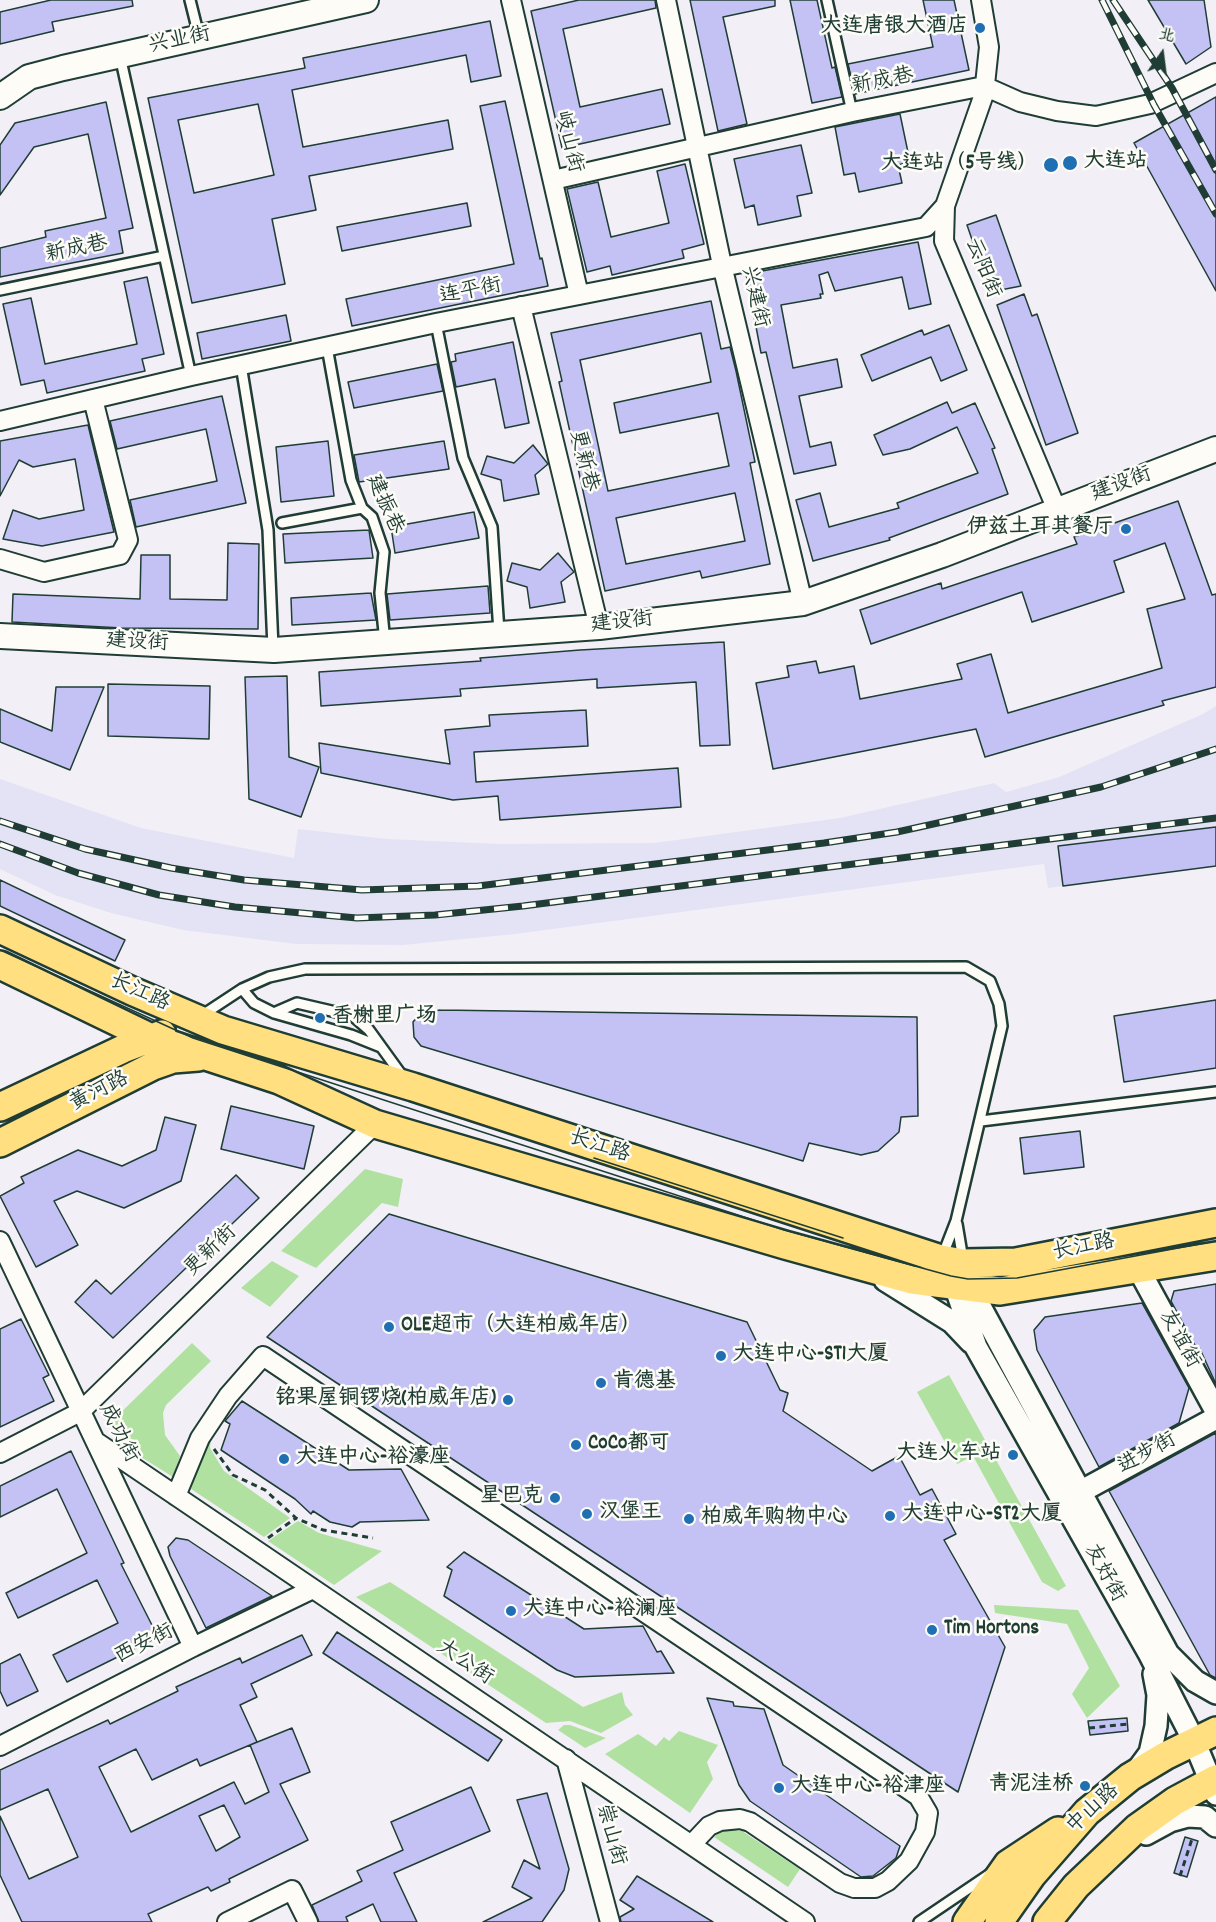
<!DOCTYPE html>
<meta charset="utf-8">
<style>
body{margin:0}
#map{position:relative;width:1216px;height:1922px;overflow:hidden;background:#f2f0f6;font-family:Dekko,"LXGW WenKai TC",sans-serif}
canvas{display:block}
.north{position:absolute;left:1132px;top:24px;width:60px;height:60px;-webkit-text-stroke:4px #fdfcf7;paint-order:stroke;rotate:14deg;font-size:16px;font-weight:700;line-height:24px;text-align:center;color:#1f3d34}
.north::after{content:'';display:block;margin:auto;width:21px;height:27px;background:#1f3d34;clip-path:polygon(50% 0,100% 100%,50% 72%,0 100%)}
</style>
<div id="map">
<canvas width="1216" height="1922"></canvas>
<div class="north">北</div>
</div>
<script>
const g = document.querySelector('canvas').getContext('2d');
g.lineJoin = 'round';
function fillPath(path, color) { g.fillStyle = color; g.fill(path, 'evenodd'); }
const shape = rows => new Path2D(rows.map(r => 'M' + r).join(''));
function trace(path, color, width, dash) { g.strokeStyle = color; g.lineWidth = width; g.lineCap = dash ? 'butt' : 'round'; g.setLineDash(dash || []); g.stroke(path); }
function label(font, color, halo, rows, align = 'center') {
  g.font = font + ' Dekko,"LXGW WenKai TC",sans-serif'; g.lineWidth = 5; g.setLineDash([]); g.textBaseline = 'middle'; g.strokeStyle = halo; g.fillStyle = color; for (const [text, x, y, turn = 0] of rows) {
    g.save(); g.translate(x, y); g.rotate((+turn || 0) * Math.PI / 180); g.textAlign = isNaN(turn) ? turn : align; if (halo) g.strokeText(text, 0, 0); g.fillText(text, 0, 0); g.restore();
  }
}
const built = shape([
 [1216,706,1216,865,1048,888,1044,864,515,934,403,945,296,944,183,930,111,913,55,895,0,869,0,779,141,828,294,858,298,829,387,839,499,844,654,843,840,818,994,783,1006,792,1059,777,1203,714]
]);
const green = shape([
 [365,1169,403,1179,398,1207,382,1203,316,1268,281,1251],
 [272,1261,299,1276,270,1307,241,1288],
 [192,1343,211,1361,166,1405,163,1413,165,1435,180,1456,173,1477,122,1445,110,1423],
 [949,1375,1066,1586,1058,1591,1042,1582,973,1456,957,1464,917,1392],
 [212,1430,210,1448,224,1471,290,1518,264,1537,191,1489,207,1433],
 [298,1521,319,1533,382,1551,334,1585,268,1541],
 [390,1582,583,1707,622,1692,625,1705,633,1715,601,1733,570,1721,546,1723,356,1597],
 [994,1605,1078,1610,1120,1686,1087,1718,1072,1694,1089,1668,1067,1624,995,1613],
 [564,1725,570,1725,606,1738,585,1748,558,1730],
 [679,1731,718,1745,707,1762,713,1779,690,1813,605,1754,638,1734,656,1746,664,1737,669,1741],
 [723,1828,742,1831,800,1869,788,1887,714,1837]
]);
const building = shape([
 [51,0,132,0,133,6,52,22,54,31,0,44,0,12,51,0],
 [579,0,655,0,656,8,563,29,580,107,662,89,670,124,562,148,531,11,579,0],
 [690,0,775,0,775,6,723,17,747,124,718,131,690,0],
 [790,0,817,0,832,68,835,67,842,97,812,103,790,0],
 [923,0,954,0,969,70,855,94,848,64,933,47,923,0],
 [1148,0,1204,0,1211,47,1186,64,1148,0],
 [490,21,501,76,471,82,466,55,292,90,303,147,448,120,453,149,309,176,316,210,272,219,285,284,192,303,148,98,305,68,303,58,490,21],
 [258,104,274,175,194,193,178,120,258,104],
 [1216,97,1216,291,1134,143,1216,97],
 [505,101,540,259,542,258,548,286,352,326,346,299,514,264,480,106,505,101],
 [106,102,133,228,119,231,123,253,0,277,0,248,46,237,45,231,106,218,88,134,34,147,0,195,0,145,15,123,106,102],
 [900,114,910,162,898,165,902,183,859,192,855,173,844,175,835,127,900,114],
 [801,145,812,193,797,196,801,216,758,225,754,205,745,208,734,159,801,145],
 [685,164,704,244,682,250,684,258,612,275,610,266,587,272,567,189,598,182,611,237,669,223,657,171,685,164],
 [467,203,471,226,342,251,337,227,467,203],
 [996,215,1021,286,990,292,967,225,996,215],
 [918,242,931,304,909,309,902,277,835,291,828,272,819,275,823,294,820,294,821,298,781,305,793,368,837,359,842,387,799,396,810,447,831,442,836,465,794,474,766,352,761,353,746,274,918,242],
 [147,277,164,354,142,359,145,371,47,393,44,380,21,385,3,304,31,298,45,364,137,344,124,282,147,277],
 [1024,294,1032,316,1037,314,1078,433,1046,445,997,305,1024,294],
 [711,301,721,349,730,347,736,371,755,462,750,463,770,564,702,578,700,571,605,591,559,382,562,381,551,333,711,301],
 [701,333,711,382,614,403,620,433,718,413,729,466,608,491,580,360,701,333],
 [735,493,745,541,626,564,616,518,735,493],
 [286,315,291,341,202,359,197,333,286,315],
 [949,325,967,370,941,381,931,357,872,381,861,355,922,330,924,335,949,325],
 [513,342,529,423,505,428,495,379,456,387,451,362,456,361,455,354,513,342],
 [437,364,443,391,354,408,348,382,437,364],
 [222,396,246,503,136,527,130,500,217,481,206,429,117,449,110,421,222,396],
 [947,402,952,413,975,403,995,448,992,449,1008,494,889,538,890,540,813,561,796,500,820,493,829,527,899,508,897,503,978,473,957,427,910,449,883,455,874,435,947,402],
 [88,425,114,532,42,546,3,539,13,510,39,519,84,510,75,459,33,467,19,460,0,496,0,441,88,425],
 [328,441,334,496,281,502,276,447,328,441],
 [444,441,449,469,359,482,354,455,444,441],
 [533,445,548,464,535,475,539,494,504,501,501,480,481,474,487,456,514,463,533,445],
 [1178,501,1212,595,1216,594,1216,687,1162,701,1164,705,985,757,976,729,773,769,756,683,789,677,787,666,816,661,819,673,854,666,860,699,962,679,957,664,991,654,1008,713,1162,668,1147,609,1185,599,1165,543,1114,561,1124,592,1032,622,1022,592,871,644,860,610,941,583,942,589,1077,544,1074,537,1178,501],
 [474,512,479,538,395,553,391,527,474,512],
 [369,530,373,558,285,563,283,534,369,530],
 [228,543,259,544,258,629,122,628,12,622,13,594,140,599,141,555,170,555,170,599,227,600,228,543],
 [558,553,574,572,561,582,565,602,530,608,527,587,507,581,512,563,540,570,558,553],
 [488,586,490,613,390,620,387,594,488,586],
 [371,593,376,620,292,625,291,598,371,593],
 [724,642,730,745,700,746,696,682,597,688,597,679,460,689,461,696,321,706,319,672,481,661,480,658,580,650,724,642],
 [287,676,289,757,319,767,301,817,249,799,245,677,287,676],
 [108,684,210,686,209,739,108,736,108,684],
 [56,687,104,687,70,770,0,742,0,709,52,731,56,687],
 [586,710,588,746,474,752,476,782,678,768,681,807,500,820,498,796,453,800,321,773,319,743,450,764,445,730,490,726,489,715,586,710],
 [1216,827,1216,866,1063,886,1058,846,1216,827],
 [0,880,125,940,115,961,0,906,0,880],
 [1216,1000,1216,1068,1124,1082,1114,1016,1216,1000],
 [440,1010,917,1017,918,1116,901,1117,899,1132,878,1151,861,1155,809,1143,803,1161,421,1046,414,1037,413,1022,420,1014,440,1010],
 [231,1106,314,1126,304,1169,221,1149,231,1106],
 [165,1117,196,1125,181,1181,124,1208,77,1191,54,1201,78,1245,36,1267,0,1196,24,1183,21,1177,78,1150,122,1166,156,1150,165,1117],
 [1080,1131,1084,1167,1024,1174,1020,1138,1080,1131],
 [236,1175,259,1198,113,1338,75,1302,96,1280,111,1294,236,1175],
 [389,1214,747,1322,780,1390,788,1393,783,1411,872,1471,899,1456,920,1495,932,1489,956,1534,944,1540,1005,1647,958,1792,267,1337,389,1214],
 [1216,1284,1216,1384,1199,1347,1198,1351,1171,1301,1174,1291,1216,1284],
 [1142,1303,1189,1388,1179,1423,1099,1467,1037,1350,1034,1330,1045,1317,1142,1303],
 [21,1319,49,1375,43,1378,54,1401,0,1427,0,1329,21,1319],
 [242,1401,349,1470,401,1469,429,1520,360,1522,352,1527,330,1522,313,1511,311,1514,295,1499,221,1450,230,1424,225,1421,242,1401],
 [1216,1433,1216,1678,1210,1675,1109,1491,1216,1433],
 [71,1451,124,1563,121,1564,158,1637,67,1682,53,1655,118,1623,97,1580,18,1618,6,1593,87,1553,57,1489,0,1517,0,1486,71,1451],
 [176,1538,188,1540,272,1596,206,1628,170,1556,168,1547,176,1538],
 [464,1552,584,1629,643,1626,657,1652,661,1651,674,1673,575,1677,557,1670,444,1596,452,1570,447,1567,464,1552],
 [337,1632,502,1740,488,1761,323,1653,337,1632],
 [302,1635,312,1655,251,1684,257,1697,240,1705,257,1742,250,1745,292,1728,310,1772,280,1784,308,1840,229,1879,230,1882,211,1891,208,1887,148,1914,152,1922,22,1922,0,1875,0,1816,29,1879,78,1857,48,1789,0,1810,0,1770,108,1720,110,1724,178,1691,176,1687,240,1658,242,1663,302,1635],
 [250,1745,269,1792,245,1804,234,1782,131,1832,99,1767,136,1749,152,1780,197,1759,200,1766,250,1745],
 [224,1805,240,1837,216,1851,199,1816,224,1805],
 [20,1654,38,1691,7,1706,0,1691,0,1664,20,1654],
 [707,1698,733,1702,734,1706,764,1709,783,1765,900,1846,896,1858,873,1876,861,1877,750,1801,739,1785,707,1698],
 [1127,1718,1128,1731,1090,1735,1088,1721,1127,1718],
 [471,1787,490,1831,394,1873,417,1922,381,1922,373,1904,346,1917,348,1922,319,1922,312,1905,362,1881,357,1871,403,1850,391,1822,471,1787],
 [547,1793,569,1869,564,1890,542,1922,483,1922,532,1898,512,1887,524,1860,540,1869,517,1800,547,1793],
 [1185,1837,1198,1841,1187,1877,1174,1873,1185,1837],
 [637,1876,713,1922,621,1922,620,1917,634,1909,620,1900,637,1876]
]);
const path = shape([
 [214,1449,233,1475,265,1490,296,1518,323,1530,373,1538],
 [268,1538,296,1518],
 [1089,1728,1128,1724],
 [1180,1876,1192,1839]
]);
const service = shape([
 [190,0,199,36],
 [827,0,852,112],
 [120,56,191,376],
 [0,290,164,256],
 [436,323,463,458,492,527,499,632],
 [327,347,351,480,362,508,372,517,384,552,380,593,385,642],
 [241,365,268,530,273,648],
 [282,523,362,508],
 [242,989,254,1003,274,1013,351,1035,381,1047],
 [274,1013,297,1003,353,1016,369,1030,403,1077],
 [201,1016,242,989,269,977,305,969,966,967,990,981,999,1004,1002,1026,956,1221,942,1257],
 [981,1121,1216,1092],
 [957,1224,963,1260],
 [919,1922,990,1874]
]);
const minor = shape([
 [511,0,579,295],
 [666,0,722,265,803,603],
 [981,0,989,47,984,94,945,206,944,241,1057,510],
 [553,180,852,112,984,86,1020,102,1057,111,1096,116,1150,104,1216,73],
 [521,306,599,627],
 [0,421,191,376,436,323,926,227,945,206],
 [0,559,44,572,120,555,128,540,93,399],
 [0,1241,193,1647],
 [98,1443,805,1922],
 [0,1453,80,1412,375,1124],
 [176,1496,200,1438,228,1396,263,1356,918,1796,928,1813,925,1832,909,1861,888,1881,875,1888,854,1888,840,1883,750,1822,740,1819,720,1821,709,1826,692,1844],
 [0,1746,193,1647,313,1589],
 [566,1759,610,1922],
 [227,1922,292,1890,308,1922]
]);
const tertiary = shape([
 [1139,1270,1216,1411],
 [951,1274,976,1347,1149,1653,1194,1741,1216,1794],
 [967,1276,970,1288,1168,1654,1195,1681,1216,1693],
 [885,1280,952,1322,971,1342],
 [1080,1492,1216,1418],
 [1136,1772,1150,1753,1156,1726,1158,1695,1154,1674],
 [1146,1834,1170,1821,1188,1816,1205,1817,1216,1826]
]);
const secondary = shape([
 [0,97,29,77,63,68,366,0],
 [0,636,274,650,599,627,803,603,942,555,1216,449]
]);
const primary = shape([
 [0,929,132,991,223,1030,413,1087,941,1259,963,1263,1016,1262,1216,1223],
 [0,965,151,1038,279,1080,375,1124,785,1245,912,1280,1000,1291,1216,1256],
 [0,1107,123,1049,162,1034],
 [0,1143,153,1066,173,1059,198,1057],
 [967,1922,1008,1864,1058,1831],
 [999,1922,1032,1875,1087,1812,1130,1777,1165,1756,1216,1731],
 [1047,1922,1076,1886,1137,1828,1175,1801,1216,1779]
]);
const tram = shape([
 [0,950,193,1038,784,1230,951,1276,968,1279,1017,1278,1216,1241],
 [594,1158,843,1238]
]);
const rail = shape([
 [1102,0,1154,105,1216,214],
 [1113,0,1172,88,1216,170],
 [0,821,85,849,171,868,244,880,362,890,478,886,824,843,897,832,1101,787,1216,749],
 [0,844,78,873,159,895,235,907,357,918,435,915,523,906,1216,818]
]);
const markers = [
 [980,28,6,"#1f6fb2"],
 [1070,163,8,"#1f6fb2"],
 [1051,165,8,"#1f6fb2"],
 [1126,529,6,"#1f6fb2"],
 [320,1018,6,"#1f6fb2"],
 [389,1327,6,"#1f6fb2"],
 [721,1356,6,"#1f6fb2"],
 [601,1383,6,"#1f6fb2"],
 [508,1400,6,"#1f6fb2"],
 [576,1445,6,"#1f6fb2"],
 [1013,1455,6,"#1f6fb2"],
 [284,1459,6,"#1f6fb2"],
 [555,1498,6,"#1f6fb2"],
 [587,1514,6,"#1f6fb2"],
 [890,1516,6,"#1f6fb2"],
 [689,1519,6,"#1f6fb2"],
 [511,1611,6,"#1f6fb2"],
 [932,1630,6,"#1f6fb2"],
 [1085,1786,6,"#1f6fb2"],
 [779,1788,6,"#1f6fb2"]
];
const poiNames = [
 ["大连唐银大酒店",968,28,"right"],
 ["大连站",1084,163],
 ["大连站（5号线）",1038,165,"right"],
 ["伊兹土耳其餐厅",1114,529,"right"],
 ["香榭里广场",332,1018],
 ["OLE超市（大连柏威年店）",401,1327],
 ["大连中心-ST1大厦",733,1356],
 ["肯德基",613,1383],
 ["铭果屋铜锣烧(柏威年店)",496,1400,"right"],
 ["CoCo都可",588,1445],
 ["大连火车站",1001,1455,"right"],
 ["大连中心-裕濠座",296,1459],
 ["星巴克",543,1498,"right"],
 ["汉堡王",599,1514],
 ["大连中心-ST2大厦",902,1516],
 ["柏威年购物中心",701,1519],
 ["大连中心-裕澜座",523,1611],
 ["Tim Hortons",944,1630],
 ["青泥洼桥",1073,1786,"right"],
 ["大连中心-裕津座",791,1788]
];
const streetNames = [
 ["兴业街",180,42,-12],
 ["新成巷",883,83,-11],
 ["岐山街",567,142,77],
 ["新成巷",77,251,-12],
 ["云阳街",981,269,68],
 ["连平街",471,293,-11],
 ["兴建街",753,297,77],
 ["更新巷",582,461,76],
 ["建设街",1122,486,-20],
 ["建振巷",383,505,66],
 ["建设街",622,624,-6],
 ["建设街",137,644,3],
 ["长江路",139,994,24],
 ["黄河路",100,1093,-27],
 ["长江路",599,1148,18],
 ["长江路",1084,1249,-11],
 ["更新街",212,1252,-44],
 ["友谊街",1178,1340,61],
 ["成功街",117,1434,63],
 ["进步街",1148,1455,-29],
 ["友好街",1103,1574,61],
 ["西安街",145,1646,-27],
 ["大公街",464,1664,34],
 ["中山路",1094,1810,-43],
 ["崇山街",609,1835,75]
];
fillPath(built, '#e4e2f5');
fillPath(green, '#b1e1a0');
fillPath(building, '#c4c2f4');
trace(building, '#1f3d34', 1.5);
trace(service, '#1f3d34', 14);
trace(minor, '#1f3d34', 22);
trace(tertiary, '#1f3d34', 26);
trace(secondary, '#1f3d34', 28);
trace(primary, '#1f3d34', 32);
trace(path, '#1f3d34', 3, [6, 4.5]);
trace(service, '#fdfcf7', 9);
trace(minor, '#fdfcf7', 18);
trace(tertiary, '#fdfcf7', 21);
trace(secondary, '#fdfcf7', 24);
trace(primary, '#ffdf80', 27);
trace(tram, '#1f3d34', 1.5);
trace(rail, '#1f3d34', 7);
trace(rail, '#fdfcf7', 4.5, [14]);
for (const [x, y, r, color] of markers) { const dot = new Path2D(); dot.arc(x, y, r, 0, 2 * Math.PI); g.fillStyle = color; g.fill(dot); trace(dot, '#fdfcf7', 2); }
label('bold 21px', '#1f3d34', '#fdfcf7', poiNames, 'left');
label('21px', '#1f3d34', '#fdfcf7', streetNames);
</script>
